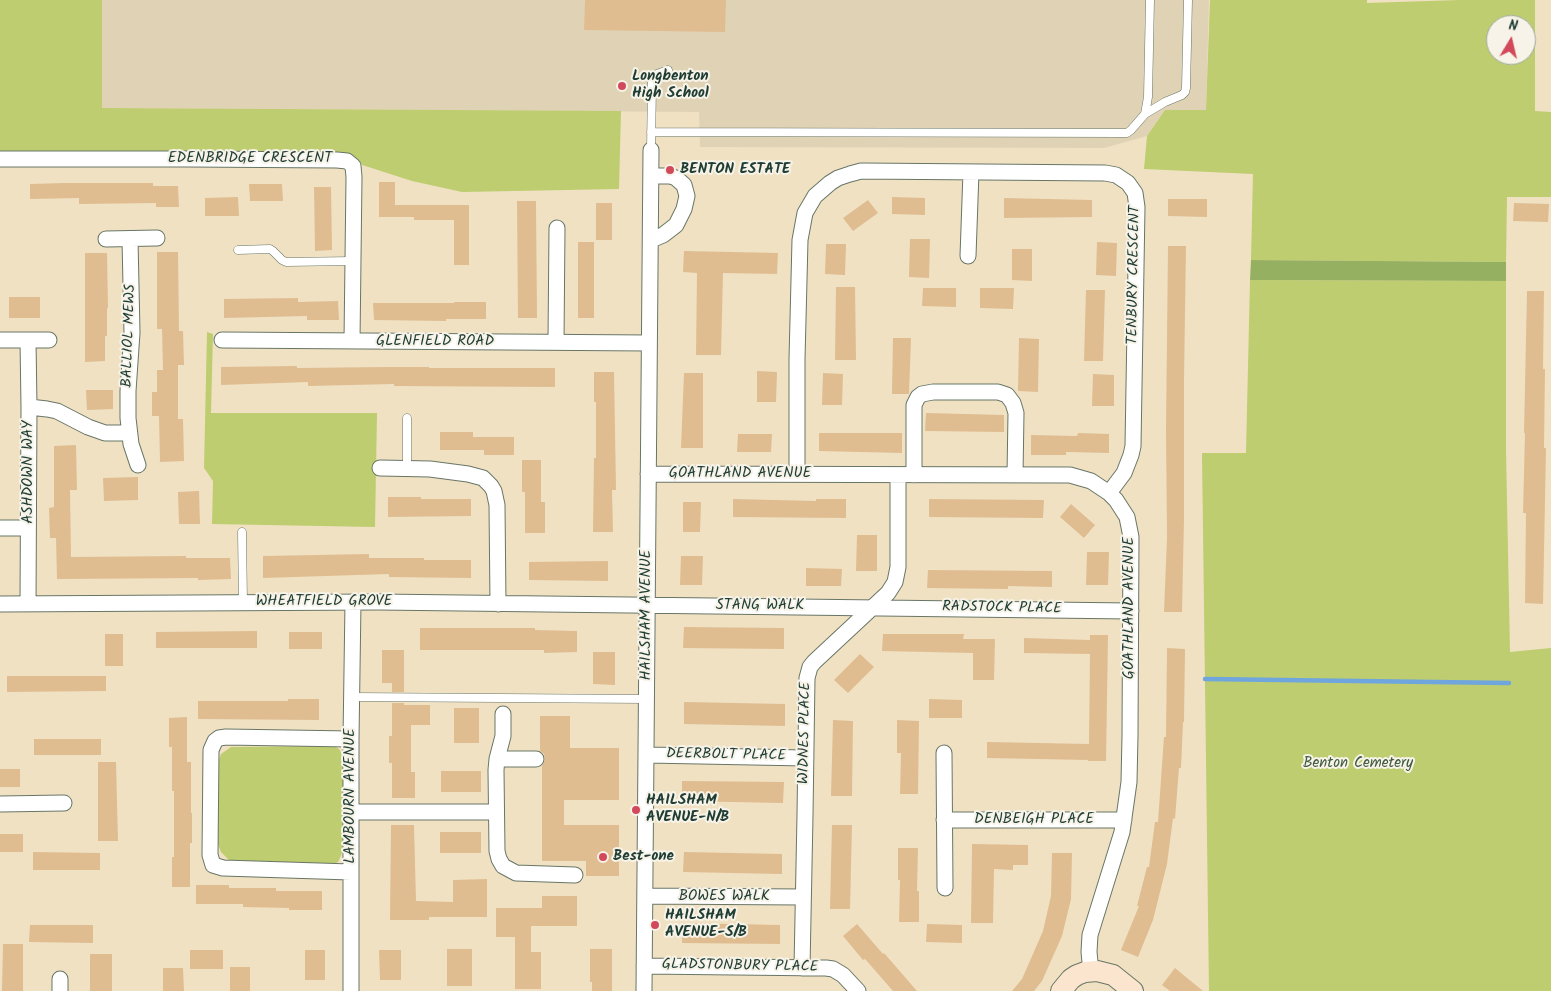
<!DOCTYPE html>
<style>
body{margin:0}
#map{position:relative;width:1551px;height:991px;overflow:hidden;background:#f0e1c3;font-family:Kalam,sans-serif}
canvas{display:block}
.north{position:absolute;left:1486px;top:15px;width:50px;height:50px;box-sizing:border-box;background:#f7f3e8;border:1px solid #a1aaa0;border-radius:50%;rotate:9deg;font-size:14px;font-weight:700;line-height:20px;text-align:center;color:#1f3d34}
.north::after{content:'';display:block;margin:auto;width:18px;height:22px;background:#d1495b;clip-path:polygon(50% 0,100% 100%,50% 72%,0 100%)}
</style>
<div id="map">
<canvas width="1551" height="991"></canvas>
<div class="north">N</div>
</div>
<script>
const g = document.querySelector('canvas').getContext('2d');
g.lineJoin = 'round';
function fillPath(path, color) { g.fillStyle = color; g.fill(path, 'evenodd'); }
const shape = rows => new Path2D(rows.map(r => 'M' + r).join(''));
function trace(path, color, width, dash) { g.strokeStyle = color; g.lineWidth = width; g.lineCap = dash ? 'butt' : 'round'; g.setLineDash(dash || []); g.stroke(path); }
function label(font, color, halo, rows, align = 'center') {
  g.font = font + ' Kalam,sans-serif'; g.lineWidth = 4; g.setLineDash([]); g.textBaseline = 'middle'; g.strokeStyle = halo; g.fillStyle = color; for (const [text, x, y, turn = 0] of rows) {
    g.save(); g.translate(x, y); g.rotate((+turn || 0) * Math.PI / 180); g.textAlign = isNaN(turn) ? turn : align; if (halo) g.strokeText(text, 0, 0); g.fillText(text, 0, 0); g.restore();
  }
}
const built = shape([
 [102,0,1209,0,1206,111,1165,110,1147,136,1104,148,700,147,699,112,102,108]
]);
const green = shape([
 [0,0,102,0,102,108,621,111,619,189,462,192,412,181,356,163,0,152],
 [1210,0,1367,0,1367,3,1459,0,1535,0,1535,111,1551,112,1551,197,1507,197,1506,262,1251,260,1253,174,1144,169,1147,136,1165,110,1206,110],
 [1496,25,1526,25,1526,55,1496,55],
 [1250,280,1506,281,1506,450,1510,652,1551,648,1551,991,1209,991,1202,453,1246,453],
 [207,332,213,334,211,413,377,413,375,527,212,524,213,481,204,468],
 [334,746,339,749,342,754,344,764,343,843,342,853,338,862,328,867,240,864,230,861,221,852,217,842,217,766,221,754,231,747]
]);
const forest = shape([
 [1251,260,1506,262,1506,281,1250,280]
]);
const stream = shape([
 [1205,679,1509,683]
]);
const building = shape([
 [585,0,726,0,725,32,584,30],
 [379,182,395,182,395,205,469,205,469,265,454,265,454,220,414,220,414,217,379,217],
 [65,183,153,183,153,186,178,186,179,207,156,207,156,203,79,204,79,198,30,199,30,184],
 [249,184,282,184,283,201,250,201],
 [314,187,331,187,332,250,315,251],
 [238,197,239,216,205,216,205,198],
 [892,197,925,198,925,215,892,214],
 [1004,198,1092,200,1092,217,1004,218],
 [1168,199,1207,199,1207,217,1168,216],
 [868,200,878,213,853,231,843,218],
 [517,201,536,201,537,318,518,318],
 [596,203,612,203,612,240,596,240],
 [1514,203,1549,204,1548,222,1513,221],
 [910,239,930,239,929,278,909,277],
 [578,242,594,242,594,318,578,318],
 [1097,242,1117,243,1116,276,1096,275],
 [826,244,846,244,845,275,825,274],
 [1168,246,1186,246,1184,380,1184,519,1182,612,1164,612,1167,538,1166,429],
 [1012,249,1032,249,1032,281,1012,280],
 [684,251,778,253,777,274,723,273,721,355,696,355,697,273,683,272],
 [157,252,178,252,179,331,183,331,184,365,178,365,178,419,183,419,184,461,160,462,159,416,152,416,152,392,157,392,157,370,163,370,162,329,157,329],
 [85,253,107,253,108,308,107,308,107,336,105,336,105,361,85,362],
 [836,287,855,287,856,360,835,360],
 [923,288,956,288,956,307,922,306],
 [980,288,1014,288,1013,309,980,308],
 [1086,290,1105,290,1103,361,1084,361],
 [1527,291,1544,291,1543,369,1545,369,1544,448,1546,448,1543,604,1525,603,1526,513,1523,513,1525,433,1524,433],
 [9,297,40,297,40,318,9,318],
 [298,298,298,302,338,301,339,320,307,320,307,316,224,318,224,299],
 [454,302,486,302,486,319,446,319,446,321,374,320,373,303,454,303],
 [893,338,911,338,909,394,892,394],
 [1019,338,1039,339,1038,392,1018,391],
 [297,366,297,368,385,367,429,367,429,368,555,368,555,387,394,386,394,384,308,386,308,382,221,385,221,367],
 [757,371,777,372,776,402,757,402],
 [594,372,614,372,616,490,612,490,613,532,593,532,594,458,596,458,596,402,594,402],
 [684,373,703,373,703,448,681,448],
 [823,373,843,374,842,405,822,405],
 [1093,374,1114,375,1114,406,1092,406],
 [86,390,113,390,113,409,87,410],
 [926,413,1004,415,1004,432,925,431],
 [440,432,473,432,473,437,514,437,514,455,484,455,484,450,440,450],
 [819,433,902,433,902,453,819,451],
 [1078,433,1109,434,1109,453,1066,452,1066,455,1031,455,1031,435,1077,436],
 [738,434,772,434,771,452,737,452],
 [76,445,77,490,70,490,71,557,186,556,186,558,230,558,231,579,198,580,198,578,57,579,56,538,50,538,49,508,54,507,54,446],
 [522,460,541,460,541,502,545,502,545,533,525,533,525,492,522,492],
 [138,477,138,500,104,501,103,478],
 [199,491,200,524,179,524,178,492],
 [388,497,421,497,421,499,471,499,471,516,388,517],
 [733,499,816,501,816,499,846,499,846,518,733,517],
 [929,499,1044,500,1043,518,929,517],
 [683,502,701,502,700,532,683,532],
 [1071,504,1095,525,1084,538,1060,517],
 [857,535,877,535,877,571,856,571],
 [1087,552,1109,552,1108,585,1086,585],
 [369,554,369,558,424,558,424,560,471,560,471,578,389,577,389,574,263,578,263,556],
 [681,556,703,556,702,585,680,585],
 [608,561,608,581,529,580,529,562],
 [806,568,842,569,841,586,806,586],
 [928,570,1052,571,1052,587,1008,586,1008,589,927,588],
 [684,627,784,628,784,649,683,648],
 [420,628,535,628,535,630,577,631,577,652,544,653,544,650,420,650],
 [257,631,257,648,156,648,156,632],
 [289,632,322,632,322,649,289,649],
 [105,634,123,634,123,666,105,666],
 [883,634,964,634,963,639,995,639,994,680,973,680,973,653,882,651],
 [1090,635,1108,635,1106,761,1088,761,1088,760,987,758,987,742,1089,744,1090,654,1024,653,1024,638,1090,640],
 [1167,648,1185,649,1184,722,1183,722,1181,768,1179,768,1175,819,1173,818,1167,864,1153,920,1138,957,1121,950,1139,906,1137,906,1147,867,1149,867,1155,822,1158,822,1164,737,1166,737],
 [382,650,404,650,404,692,392,692,392,683,382,683],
 [593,652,615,652,615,685,593,684],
 [860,654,874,667,848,693,834,680],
 [7,676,106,676,106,691,7,692],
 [288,699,319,699,319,720,198,719,198,701,288,701],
 [929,699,962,700,962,718,929,718],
 [684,702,785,704,785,726,684,724],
 [392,703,404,703,404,705,430,705,430,725,411,725,411,772,415,772,415,798,392,798,392,763,389,763,389,736,392,736],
 [454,708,479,708,479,743,454,743],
 [540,716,570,716,570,748,619,748,619,800,564,800,564,825,619,825,619,876,586,876,586,861,542,861,542,766,545,759,544,754,540,751],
 [187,717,187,762,191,762,191,813,192,813,192,843,190,843,190,887,172,887,172,857,174,857,174,791,172,791,172,747,169,747,169,718],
 [833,720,853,721,852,796,831,796],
 [897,720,919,721,918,794,900,794,901,753,897,753],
 [34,739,101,739,101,755,34,755],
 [98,762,116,762,118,841,98,841],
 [0,769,20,769,20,787,0,787],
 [441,771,481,771,481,792,441,792],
 [682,781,784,782,783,803,682,801],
 [391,825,414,825,416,901,453,902,453,880,487,879,487,917,429,917,429,920,390,920],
 [832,825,852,825,850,909,830,909],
 [440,832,481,832,481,853,440,853],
 [0,834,23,834,23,852,0,852],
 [972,844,1028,845,1028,865,1013,865,1013,870,994,869,993,923,971,923],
 [898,848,918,848,917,891,919,891,919,922,899,922,900,880,898,880],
 [33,852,100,853,100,870,33,870],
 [684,852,782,854,782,874,683,872],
 [1052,853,1072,853,1071,899,1062,936,1042,981,1034,991,1012,991,1022,979,1043,931,1051,896],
 [196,885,229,885,229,888,276,888,276,891,322,891,322,910,289,910,289,908,243,907,243,904,196,904],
 [542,896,577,896,577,926,531,926,531,952,541,952,541,989,515,989,515,937,496,937,496,908,542,908],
 [682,923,780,925,780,944,682,943],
 [857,924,883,954,884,953,917,991,893,991,865,959,863,960,843,936],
 [927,924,962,925,962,943,926,942],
 [30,925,93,925,93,943,29,942],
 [3,944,23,944,23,991,2,991],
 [447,949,472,949,472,986,447,986],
 [590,949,612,949,612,991,592,991,592,982,590,982],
 [190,950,223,950,223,969,190,969],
 [305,950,325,950,325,980,305,980],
 [379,950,401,950,401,980,380,980],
 [90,954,112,954,112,991,90,991],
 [230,967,250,967,250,991,230,991],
 [163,968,183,968,184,991,163,991],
 [1175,968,1203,991,1170,991,1162,985]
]);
const lane = shape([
 [1145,114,1148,97,1150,0],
 [651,132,1127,133,1131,130,1145,114,1165,102,1182,95,1185,92,1186,88,1188,0],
 [651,150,652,82,657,74,668,70],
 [238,250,270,249,273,251,282,260,286,262,352,261],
 [407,468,407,418],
 [242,532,243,603],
 [352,697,647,699]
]);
const street = shape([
 [0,159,189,159,337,160,347,161,353,166,354,177,352,341],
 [651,176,670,176,676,178,684,185,687,196,684,209,676,225,663,235,651,240],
 [106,239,157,238],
 [130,239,132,333,128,391,128,418,131,444,138,465],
 [968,256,971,172],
 [0,340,49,340],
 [28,340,29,407,28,604],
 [222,340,649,343],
 [556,342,557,228],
 [29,407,47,409,57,411,88,427,105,433,129,433],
 [380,468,430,469,468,474,483,478,491,486,494,491,497,505,498,604],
 [648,474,1070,475,1091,481,1109,493,1116,500,1127,517,1131,537,1130,736,1129,782,1122,832,1090,935,1089,952,1091,972],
 [797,474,797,359,800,240,805,213,815,196,830,183,838,178,850,174,861,171,1105,173,1116,175,1128,183,1135,193,1137,207,1133,446,1131,455,1124,473,1109,493],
 [914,475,914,405,918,397,922,394,933,392,998,392,1007,395,1013,403,1016,413,1015,475],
 [0,528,28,528],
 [0,604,378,602,1131,611],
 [944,753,945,888],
 [647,755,806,758],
 [497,759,503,736,503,714],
 [536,759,497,759,496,770,497,851,499,859,503,866,516,873,575,875],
 [0,804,64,803],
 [352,812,496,812],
 [944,820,1124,820],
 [351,872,223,868,213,865,210,855,211,750,215,741,219,738,226,737,351,739],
 [645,896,803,897],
 [644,966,826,968,833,969,843,975,858,991],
 [802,968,805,815,807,678,810,667,814,662,888,593,895,582,898,567,898,475],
 [60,979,60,991],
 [351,991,351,739,353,602],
 [644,991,651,150]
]);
const secondary = shape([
 [1061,991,1071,979,1077,975,1085,972,1097,971,1113,975,1133,991]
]);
const markers = [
 [622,86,5,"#d1495b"],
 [670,170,5,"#d1495b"],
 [636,810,5,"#d1495b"],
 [603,857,5,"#d1495b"],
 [655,925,5,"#d1495b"]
];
const poiNames = [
 ["Longbenton",632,77],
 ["High School",632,94],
 ["BENTON ESTATE",680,170],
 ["HAILSHAM",646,801],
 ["AVENUE-N/B",646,818],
 ["Best-one",613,857],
 ["HAILSHAM",665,916],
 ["AVENUE-S/B",665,933]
];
const streetNames = [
 ["EDENBRIDGE CRESCENT",250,159],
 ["TENBURY CRESCENT",1135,275,-89],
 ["BALLIOL MEWS",130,336,-88],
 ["GLENFIELD ROAD",435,342],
 ["ASHDOWN WAY",29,472,-90],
 ["GOATHLAND AVENUE",740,474],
 ["WHEATFIELD GROVE",324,602],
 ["STANG WALK",760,606],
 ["GOATHLAND AVENUE",1130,608,-90],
 ["RADSTOCK PLACE",1002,609,1],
 ["HAILSHAM AVENUE",647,615,-90],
 ["WIDNES PLACE",806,733,-89],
 ["DEERBOLT PLACE",726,756,1],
 ["LAMBOURN AVENUE",351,796,-90],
 ["DENBEIGH PLACE",1034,820],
 ["BOWES WALK",724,897],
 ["GLADSTONBURY PLACE",740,967,1]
];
const parkNames = [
 ["Benton Cemetery",1358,764]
];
fillPath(built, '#e0d3b5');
fillPath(green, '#bdcd6f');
fillPath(forest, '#96b062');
trace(stream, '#6fa6dd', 4.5);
fillPath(building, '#dfbd91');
trace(lane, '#687666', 9);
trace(street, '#687666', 17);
trace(secondary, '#687666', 22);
trace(lane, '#fff', 8);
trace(street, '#fff', 15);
trace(secondary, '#fbe5cf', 20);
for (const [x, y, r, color] of markers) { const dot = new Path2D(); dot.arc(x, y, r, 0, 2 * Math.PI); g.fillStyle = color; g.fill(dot); trace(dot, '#f7f3e8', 2); }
label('bold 15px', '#1f3d34', '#f7f3e8', poiNames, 'left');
label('15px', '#1f3d34', '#f7f3e8', streetNames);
label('15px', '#3f5a40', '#f7f3e8', parkNames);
</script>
